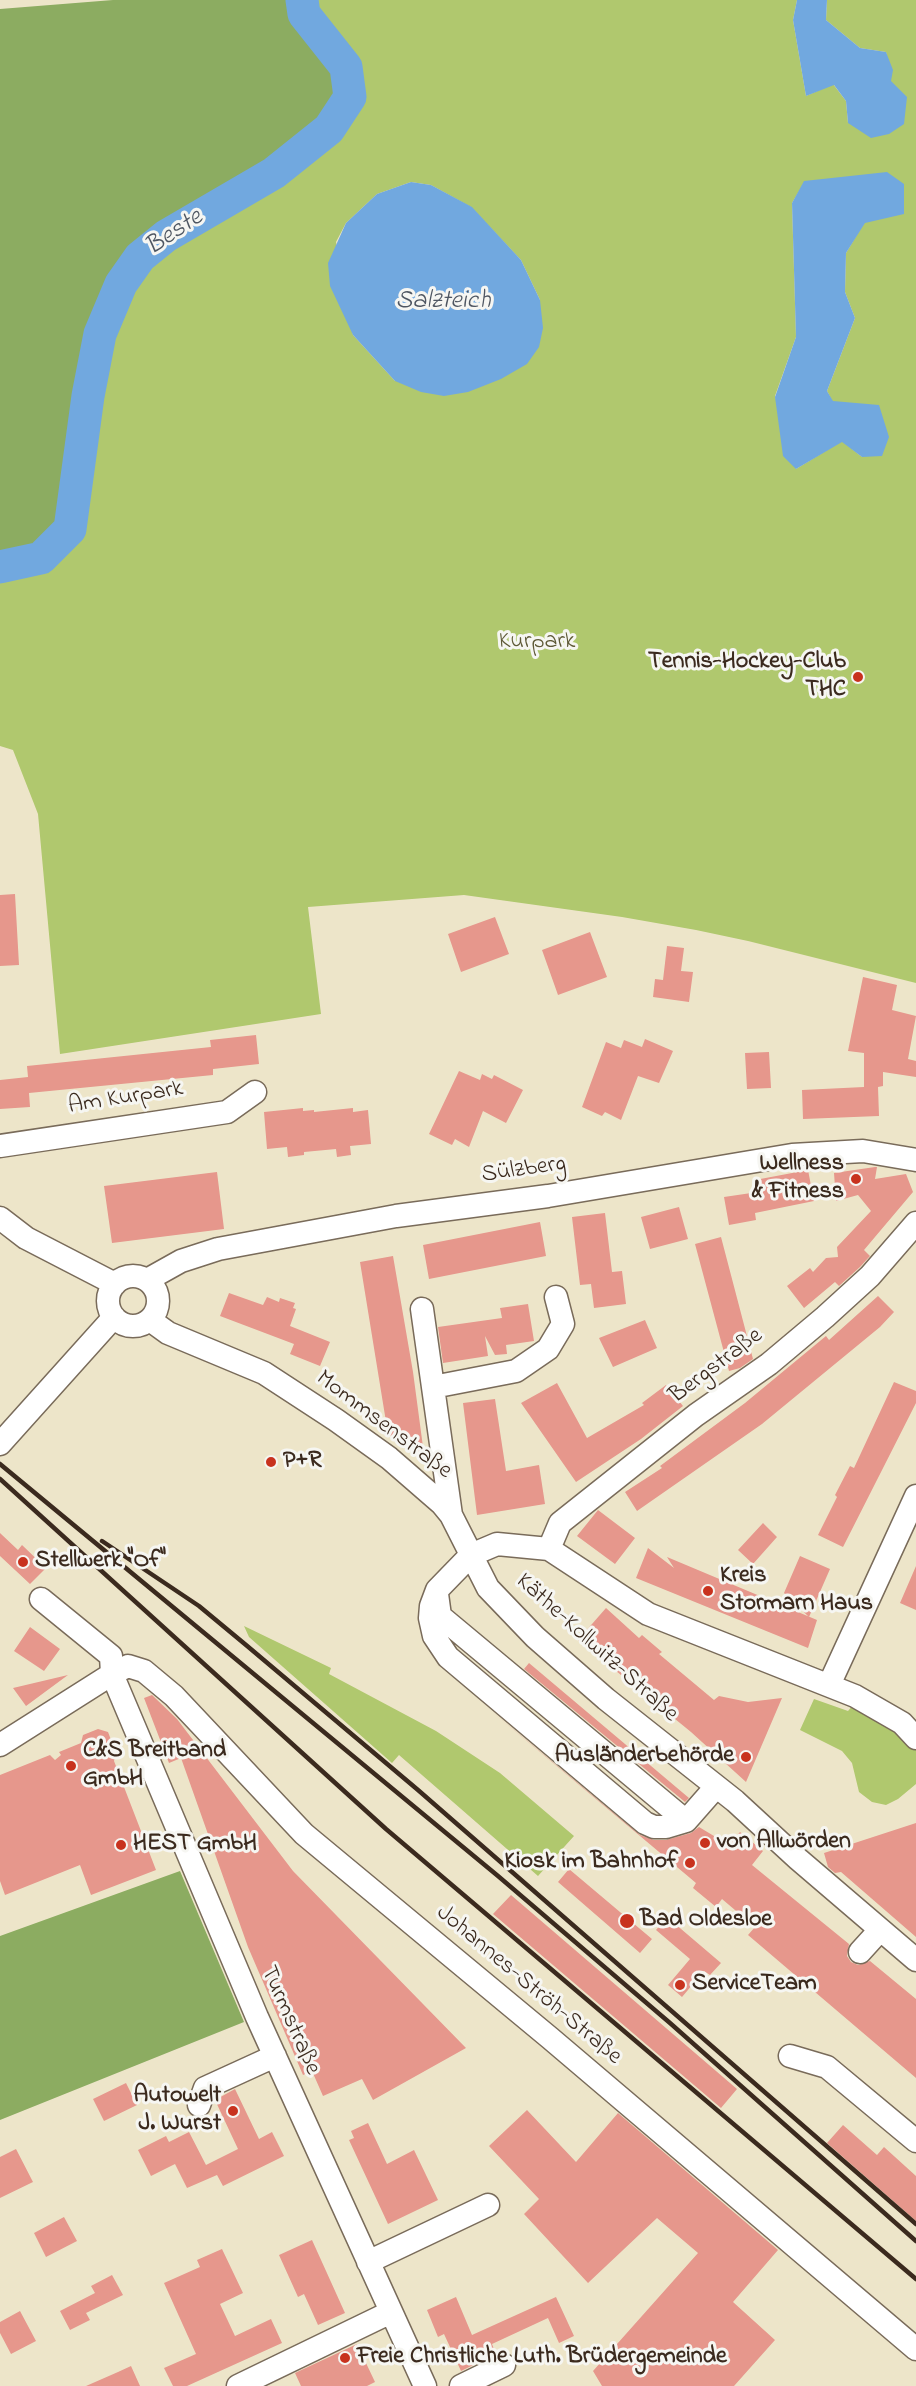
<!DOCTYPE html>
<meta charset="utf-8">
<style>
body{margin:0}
canvas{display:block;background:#ede5c9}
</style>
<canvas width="916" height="2386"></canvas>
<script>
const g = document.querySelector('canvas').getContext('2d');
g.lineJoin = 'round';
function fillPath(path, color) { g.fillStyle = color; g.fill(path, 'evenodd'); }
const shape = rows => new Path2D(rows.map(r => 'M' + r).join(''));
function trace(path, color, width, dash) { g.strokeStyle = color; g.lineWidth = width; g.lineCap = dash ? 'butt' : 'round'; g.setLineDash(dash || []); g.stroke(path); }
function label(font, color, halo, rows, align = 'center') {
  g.font = font + ' "Indie Flower",sans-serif'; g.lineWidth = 6; g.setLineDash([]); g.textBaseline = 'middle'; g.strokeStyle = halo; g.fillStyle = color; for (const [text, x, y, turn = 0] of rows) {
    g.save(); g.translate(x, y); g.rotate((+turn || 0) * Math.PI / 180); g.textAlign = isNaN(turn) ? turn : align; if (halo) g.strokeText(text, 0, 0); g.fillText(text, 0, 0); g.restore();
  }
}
const green = shape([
 [302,0,797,0,793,20,806,96,833,84,846,101,848,123,891,81,886,52,860,48,826,20,827,0,916,0,916,983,748,941,696,930,622,917,464,895,308,907,321,1014,60,1054,38,814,13,750,0,746,0,567,12,565,69,529,88,396,100,334,121,284,140,257,166,236,274,173,329,129,346,67,304,14],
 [805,181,864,223,846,253,845,292,855,318,827,391,862,457,842,441,796,469,775,396,796,337,792,203],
 [411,182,431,185,471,207,521,260,540,300,395,381,353,335,336,242,346,223,377,194],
 [244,1626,331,1668,329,1674,436,1731,500,1773,574,1836,538,1876,399,1755,392,1763,249,1637],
 [814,1699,848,1711,854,1704,896,1731,916,1750,916,1784,898,1799,886,1805,872,1802,859,1792,852,1763,842,1751,800,1730]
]);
const forest = shape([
 [113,0,302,0,304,14,346,67,350,97,329,129,274,173,166,236,140,257,121,284,100,334,88,396,70,529,41,558,0,567,0,9],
 [180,1871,244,2022,0,2120,0,1936]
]);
const water = shape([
 [797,0,827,0,826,20,860,48,886,52,893,70,891,81,907,97,904,124,889,134,871,138,848,123,846,101,834,85,806,96,793,20],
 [887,172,904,184,904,214,865,223,846,253,845,292,855,318,827,391,833,401,879,405,889,437,882,456,862,457,842,442,796,469,783,456,775,397,796,337,792,203,804,181],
 [411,182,431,185,472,207,521,260,540,300,543,328,539,347,527,364,501,379,468,392,444,396,421,392,395,381,353,335,330,286,328,263,346,223,377,194]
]);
const river = shape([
 [0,567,41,558,70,529,88,396,100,334,121,284,140,257,166,236,274,173,329,129,350,97,346,67,304,14,302,0]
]);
const building = shape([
 [15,894,19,965,0,966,0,895],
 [495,917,509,954,461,972,448,934],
 [590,932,607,977,558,995,542,950],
 [667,946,684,948,681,971,693,972,689,1002,653,997,655,979,663,980],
 [863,977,897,985,892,1010,916,1016,908,1059,916,1061,916,1077,883,1072,883,1086,878,1087,879,1116,803,1119,802,1090,864,1087,864,1053,848,1051],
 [256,1035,259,1064,213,1069,213,1075,29,1093,30,1107,0,1109,0,1080,28,1077,27,1066,211,1047,210,1040],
 [645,1039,673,1051,659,1083,638,1076,621,1120,605,1112,602,1116,582,1107,606,1042,621,1048,624,1040,642,1047],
 [769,1052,771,1088,747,1089,745,1053],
 [459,1071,480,1080,482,1074,492,1079,494,1075,523,1090,506,1123,483,1111,469,1147,455,1139,452,1145,429,1134],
 [303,1108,303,1111,314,1110,314,1112,353,1108,353,1112,368,1110,371,1144,350,1146,351,1155,337,1157,336,1149,304,1152,304,1155,288,1157,287,1147,267,1149,264,1112],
 [875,1167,877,1167,875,1179,906,1174,913,1192,864,1250,870,1256,860,1267,839,1286,835,1282,804,1308,787,1286,810,1268,813,1272,826,1258,838,1257,837,1247,871,1211,858,1195,836,1201,834,1173],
 [808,1170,814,1201,755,1213,756,1220,729,1225,724,1197,758,1192,755,1180],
 [217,1172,224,1229,112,1243,104,1186],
 [679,1207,688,1239,650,1249,641,1217],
 [605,1213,612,1272,622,1271,626,1304,594,1308,591,1284,580,1285,572,1217],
 [540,1222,546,1256,429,1279,423,1245],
 [721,1237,753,1359,740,1368,729,1371,695,1244],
 [393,1256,413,1372,425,1462,388,1434,360,1262],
 [229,1293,263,1305,267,1297,279,1302,280,1298,295,1303,293,1308,296,1309,290,1326,330,1342,320,1366,290,1354,294,1344,220,1316],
 [878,1296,894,1312,880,1327,762,1424,637,1511,625,1492,662,1468,660,1466,745,1403,826,1336,829,1340],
 [528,1304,534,1341,506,1345,507,1354,495,1355,485,1336,488,1356,443,1363,438,1327,502,1318,500,1308],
 [645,1320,657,1348,613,1367,599,1338],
 [894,1382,916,1391,916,1403,843,1547,818,1535,837,1497,835,1495,850,1466,854,1468],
 [557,1383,587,1438,644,1405,642,1403,666,1385,683,1406,641,1439,576,1482,521,1403],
 [495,1399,506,1471,539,1465,545,1504,477,1515,463,1403],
 [598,1510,635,1538,615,1564,577,1536],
 [763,1523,777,1537,753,1564,738,1550],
 [0,1533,18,1550,22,1545,46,1568,30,1584,0,1556],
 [648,1548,674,1568,667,1557,817,1620,808,1648,636,1578],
 [800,1556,830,1569,809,1617,784,1593],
 [916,1566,916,1610,900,1603],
 [606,1608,639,1638,642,1635,662,1652,659,1654,714,1700,719,1696,748,1702,782,1698,746,1782,691,1732,578,1640],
 [30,1627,60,1649,44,1671,14,1651],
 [529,1663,689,1798,685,1802,524,1669],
 [68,1675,26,1706,13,1688],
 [152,1695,177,1719,293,1871,466,2048,373,2100,362,2079,323,2096,312,2071,303,2075,248,1947,181,1758,169,1763,144,1698],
 [490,1710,640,1835,654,1840,666,1840,691,1833,699,1827,729,1845,740,1832,763,1851,752,1865,849,1944,847,1956,851,1962,858,1965,870,1961,916,1999,916,2078,748,1935,755,1927,722,1899,716,1907,693,1888,696,1883],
 [98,1729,108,1732,116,1753,114,1761,156,1870,91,1895,80,1865,5,1895,0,1881,0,1775,50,1755,55,1760,61,1755,59,1752,81,1743,83,1735],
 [916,1823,916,1937,841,1872,835,1873,828,1867,824,1853],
 [569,1869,652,1939,640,1953,558,1882],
 [511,1895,737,2089,721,2108,493,1914],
 [667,1917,721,1963,710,1975,704,1971,682,1997,668,1985,690,1959,656,1930],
 [126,2083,137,2105,104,2121,93,2099],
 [235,2089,259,2139,272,2132,284,2156,223,2186,217,2175,187,2188,175,2164,151,2176,138,2150,166,2136,169,2142,189,2132,206,2165,238,2149,215,2100],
 [527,2110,576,2162,618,2113,778,2250,733,2302,775,2340,734,2386,602,2386,593,2371,698,2253,657,2218,588,2283,524,2214,539,2199,489,2146],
 [368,2123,387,2164,414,2150,438,2200,388,2224,349,2140,354,2138,351,2131],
 [843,2125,877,2155,884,2147,916,2176,916,2221,827,2143],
 [16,2149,33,2182,0,2198,0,2157],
 [64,2217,77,2241,46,2257,34,2233],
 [312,2240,345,2313,318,2325,304,2294,298,2297,279,2255],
 [222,2249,243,2293,220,2304,235,2336,271,2319,282,2343,187,2386,173,2386,164,2368,196,2354,164,2283,200,2267,197,2260],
 [112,2275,123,2295,86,2313,90,2320,70,2330,60,2311,95,2293,91,2286],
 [456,2297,472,2335,556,2297,574,2336,559,2343,548,2318,492,2344,496,2354,461,2371,444,2334,438,2337,427,2310],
 [20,2311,36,2341,11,2354,0,2333,0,2322],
 [357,2344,375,2382,367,2386,301,2386,295,2373],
 [131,2366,140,2386,86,2386,118,2372]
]);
const minor = shape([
 [0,1146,227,1112,255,1092],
 [0,1218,26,1238,115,1284],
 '108 1301a25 25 0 1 1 50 0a25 25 0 1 1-50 0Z',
 [147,1280,181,1261,218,1249,396,1216,548,1196,792,1155,863,1151,916,1160],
 [422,1309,451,1515],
 [150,1320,168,1333,264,1373,336,1420,389,1458,442,1504,451,1515,488,1588,535,1637,606,1699,735,1801,798,1859,916,1960],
 [433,1387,516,1371,548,1349,563,1324,556,1297],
 [0,1444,114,1317],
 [549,1549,560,1523,696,1415,769,1364,825,1317,870,1276,916,1223],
 [437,1594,440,1616,686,1821],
 [41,1599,111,1656,112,1674,257,2017,425,2386],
 [829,1685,916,1496],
 [0,1745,112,1674,128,1666,144,1671,174,1696,304,1834,550,2038,916,2349],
 [715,1788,686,1821,666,1827,654,1827,645,1823,448,1657,434,1636,430,1618,431,1606,437,1590,471,1555,497,1544,549,1549,648,1614,855,1696,902,1723,916,1738],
 [860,1952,880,1930],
 [790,2056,827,2067,916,2141],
 [199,2105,205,2088,275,2056],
 [368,2262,488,2205],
 [238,2386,391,2312],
 [461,2386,504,2365]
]);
const rail = shape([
 [0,1464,498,1876,670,2023,916,2241],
 [0,1479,386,1829,916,2279],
 [102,1541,199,1606,246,1645,418,1790,916,2224]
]);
const markers = [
 [858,677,6,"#c8321e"],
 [856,1179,6,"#c8321e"],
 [271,1462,6,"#c8321e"],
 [23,1562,6,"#c8321e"],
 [708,1591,6,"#c8321e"],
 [746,1757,6,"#c8321e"],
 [71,1766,6,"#c8321e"],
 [705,1843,6,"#c8321e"],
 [121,1845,6,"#c8321e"],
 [690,1863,6,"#c8321e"],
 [627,1921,8,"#c8321e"],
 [680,1985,6,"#c8321e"],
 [233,2111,6,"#c8321e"],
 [345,2358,6,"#c8321e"]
];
const parkNames = [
 ["Kurpark",537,643]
];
const poiNames = [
 ["Tennis-Hockey-Club",846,663,"right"],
 ["THC",846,691,"right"],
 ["Wellness",844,1165,"right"],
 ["& Fitness",844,1193,"right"],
 ["P+R",283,1462],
 ["Stellwerk \"Of\"",35,1562],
 ["Kreis",720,1577],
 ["Stormarn Haus",720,1605],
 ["C&S Breitband",83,1752],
 ["GmbH",83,1780],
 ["Ausländerbehörde",734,1757,"right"],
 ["von Allwörden",717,1843],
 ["HEST GmbH",133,1845],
 ["Kiosk im Bahnhof",678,1863,"right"],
 ["Bad Oldesloe",640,1921],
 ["ServiceTeam",692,1985],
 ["Autowelt",221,2097,"right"],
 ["J. Wurst",221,2125,"right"],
 ["Freie Christliche Luth. Brüdergemeinde",357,2358]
];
const streetNames = [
 ["Am Kurpark",126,1099,-9],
 ["Sülzberg",524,1171,-8],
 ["Bergstraße",717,1367,-37],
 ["Mommsenstraße",383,1426,37],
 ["Käthe-Kollwitz-Straße",596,1649,42],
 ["Johannes-Ströh-Straße",528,1986,40],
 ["Turmstraße",289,2021,66]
];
const waterNames = [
 ["Beste",175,234,-34],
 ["Salzteich",443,303]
];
fillPath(green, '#b0c86e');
fillPath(forest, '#8cac61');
fillPath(water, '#71a8df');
trace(river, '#71a8df', 33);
fillPath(building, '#e6978c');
trace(minor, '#796b5a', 25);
trace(minor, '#fff', 22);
trace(rail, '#3b2a1e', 4.5);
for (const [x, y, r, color] of markers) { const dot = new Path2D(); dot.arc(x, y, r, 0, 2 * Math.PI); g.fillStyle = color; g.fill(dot); trace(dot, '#f6f6f2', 2); }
label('24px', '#5e5936', '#f6f6f2', parkNames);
label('bold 24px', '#3b2a1e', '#f6f6f2', poiNames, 'left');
label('24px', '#3b2a1e', '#f6f6f2', streetNames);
label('italic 26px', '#4e5662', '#f6f6f2', waterNames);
</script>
